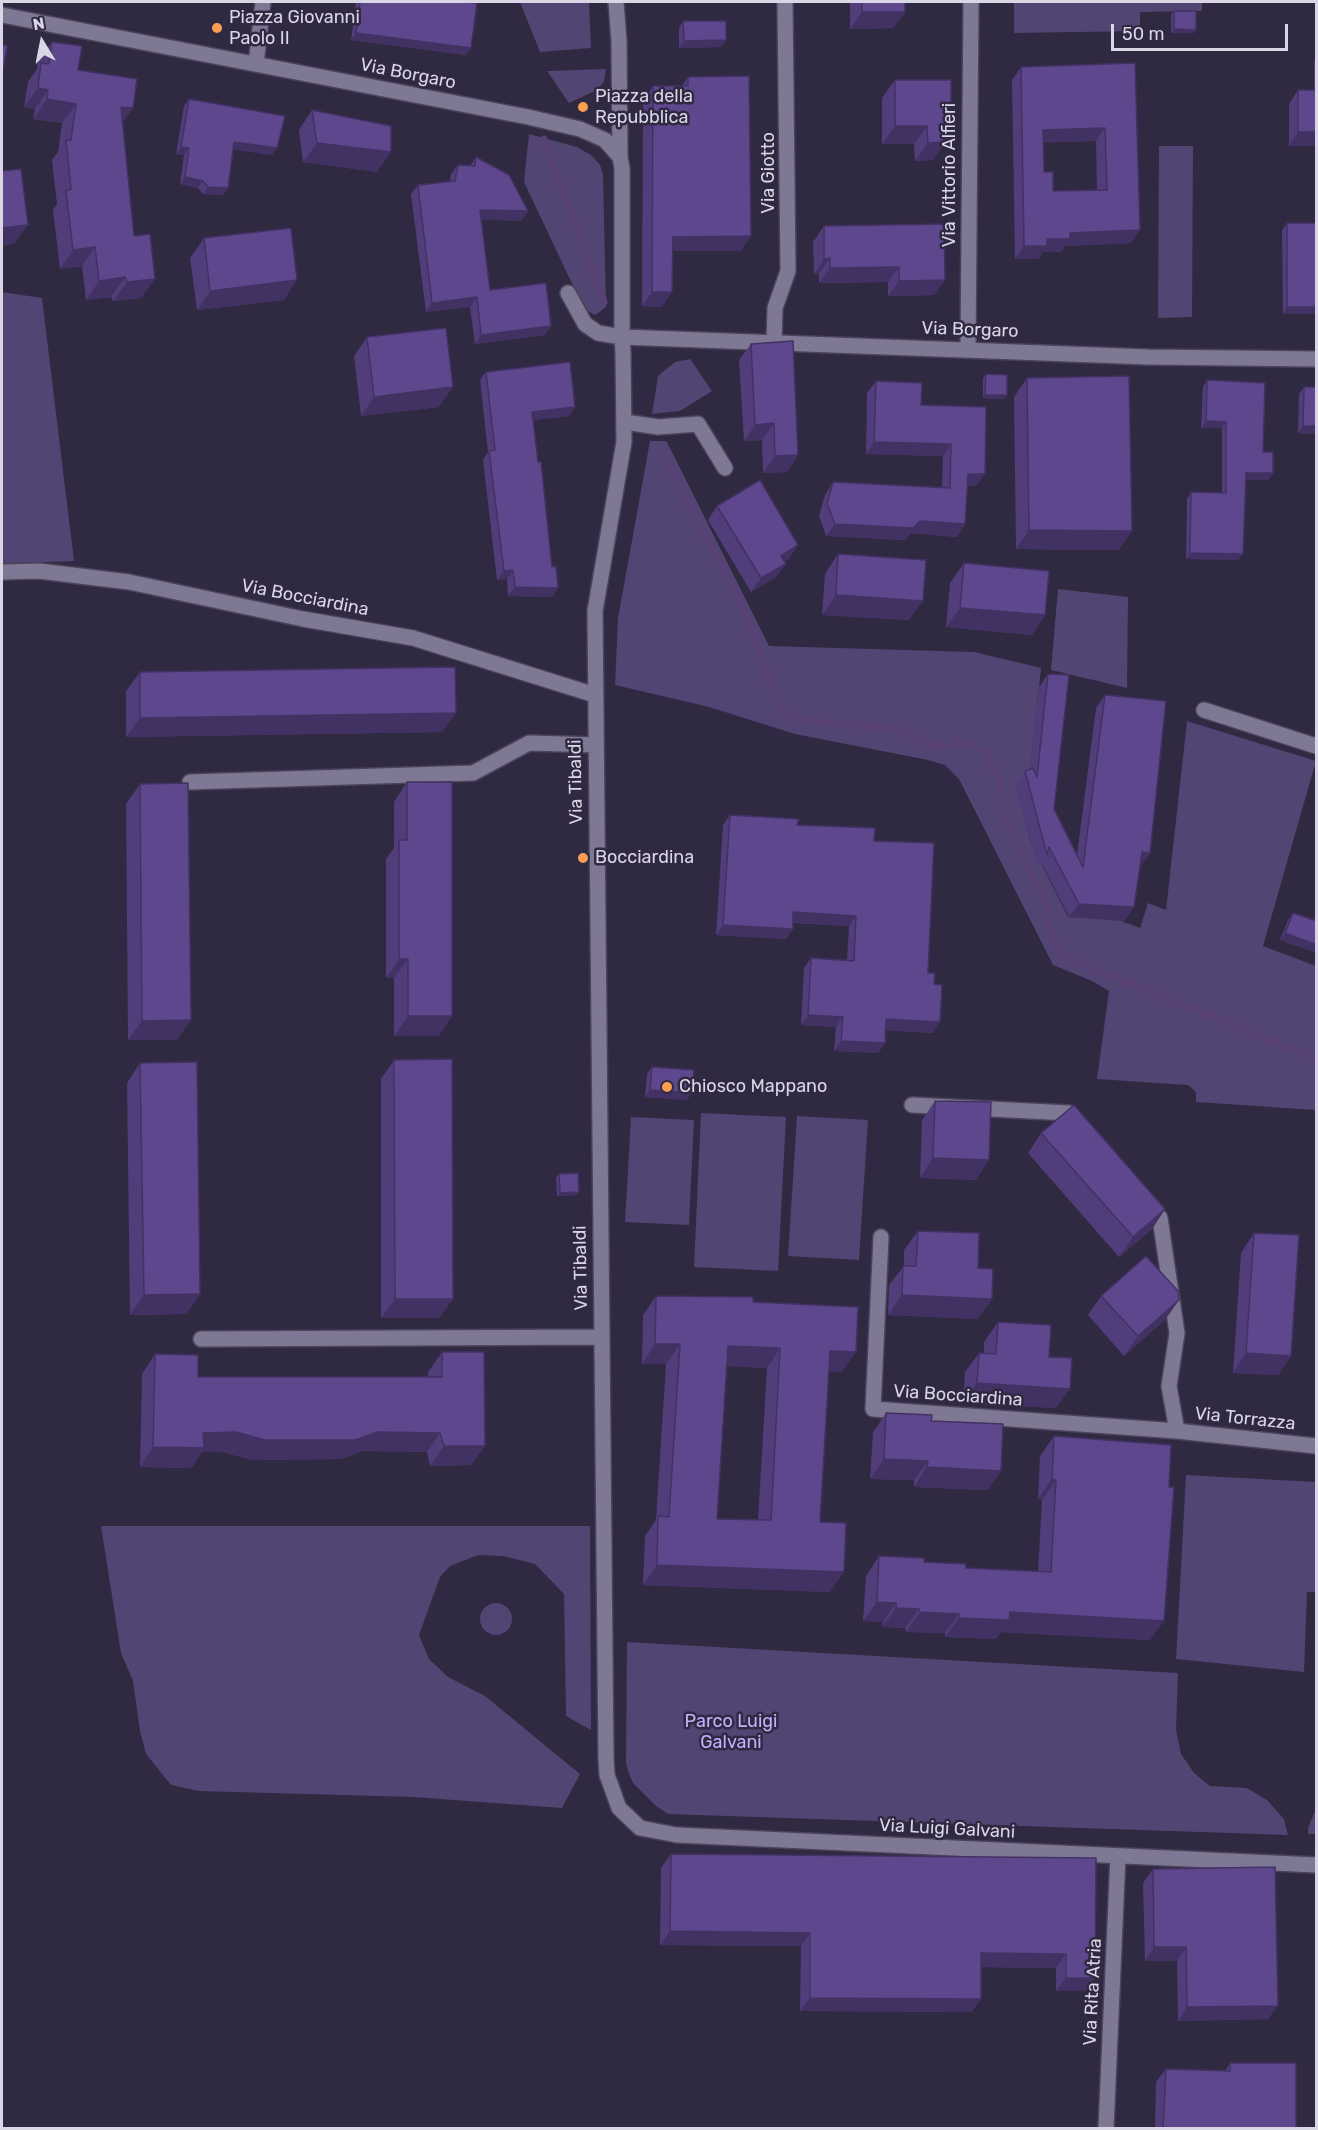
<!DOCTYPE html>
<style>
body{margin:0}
#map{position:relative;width:1318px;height:2130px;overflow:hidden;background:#302942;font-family:Rubik,sans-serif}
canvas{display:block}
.frame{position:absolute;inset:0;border:3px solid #dad6e6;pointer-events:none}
.north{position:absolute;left:12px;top:12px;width:60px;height:60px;-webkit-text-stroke:4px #302942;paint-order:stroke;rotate:350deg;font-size:16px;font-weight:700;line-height:24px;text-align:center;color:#dad6e6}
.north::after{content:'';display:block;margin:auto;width:21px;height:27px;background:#dad6e6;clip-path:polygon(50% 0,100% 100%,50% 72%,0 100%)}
.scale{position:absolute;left:1111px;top:24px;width:177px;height:27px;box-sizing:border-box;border:3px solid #dad6e6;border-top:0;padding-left:8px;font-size:18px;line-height:21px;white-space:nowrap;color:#dad6e6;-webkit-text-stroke:4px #302942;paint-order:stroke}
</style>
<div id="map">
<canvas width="1318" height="2130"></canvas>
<div class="frame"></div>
<div class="north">N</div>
<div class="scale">50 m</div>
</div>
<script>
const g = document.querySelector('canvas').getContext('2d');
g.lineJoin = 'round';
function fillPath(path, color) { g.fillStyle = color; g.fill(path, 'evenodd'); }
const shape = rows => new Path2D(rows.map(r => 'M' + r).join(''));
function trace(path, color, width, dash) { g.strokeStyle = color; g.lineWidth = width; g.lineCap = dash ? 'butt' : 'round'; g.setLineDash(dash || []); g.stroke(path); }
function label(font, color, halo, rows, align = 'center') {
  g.font = font + ' Rubik,sans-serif'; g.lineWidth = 5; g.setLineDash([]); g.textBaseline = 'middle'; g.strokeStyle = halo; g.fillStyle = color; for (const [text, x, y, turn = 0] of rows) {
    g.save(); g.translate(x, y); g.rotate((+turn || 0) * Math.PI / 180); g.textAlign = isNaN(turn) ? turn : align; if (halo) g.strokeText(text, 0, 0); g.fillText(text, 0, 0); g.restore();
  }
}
const green = shape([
 [520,2,589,2,591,48,540,52],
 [1014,2,1202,2,1202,11,1140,12,1140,31,1014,33],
 [606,69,604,82,595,91,569,103,547,71],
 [529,134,577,147,591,155,600,165,603,174,606,307,595,315,584,309,524,182],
 [1159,146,1193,146,1192,317,1158,318],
 [2,292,42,298,74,561,2,564],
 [690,359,712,391,680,411,652,414,658,376,675,362],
 [650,441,666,441,669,446,769,646,974,652,1041,668,1025,819,1030,840,1068,917,1116,919,1140,928,1148,903,1166,910,1187,721,1316,761,1263,946,1316,966,1316,1110,1196,1102,1196,1092,1188,1085,1097,1079,1109,991,1092,981,1053,965,959,779,945,765,928,760,795,734,709,707,615,685,618,618],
 [1058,589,1128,597,1127,688,1051,670],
 [701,1113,786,1117,778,1271,694,1267],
 [797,1116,868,1120,859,1260,788,1256],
 [631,1117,694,1120,689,1225,625,1222],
 [1186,1475,1316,1482,1316,1592,1307,1592,1304,1672,1176,1659],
 [101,1526,590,1526,591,1730,566,1716,564,1594,535,1564,503,1556,478,1555,450,1566,440,1577,419,1635,429,1659,448,1677,485,1696,580,1774,562,1808,413,1797,199,1791,171,1785,146,1754,140,1731,133,1681,121,1653],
 '480 1619a16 16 0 1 1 32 0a16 16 0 1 1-32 0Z',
 [627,1642,1178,1673,1176,1730,1181,1754,1194,1773,1210,1786,1247,1788,1267,1800,1284,1819,1288,1835,668,1814,656,1806,633,1783,629,1774,626,1763],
 [1316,1809,1316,1834,1308,1834,1308,1828]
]);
const stream = shape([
 [544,139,604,302],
 [664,455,702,532,734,586,780,707,788,715,805,720,895,729,932,745,949,747,959,740,988,753,989,766,1001,778,1002,812,1051,914,1048,926,1062,956,1316,1059]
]);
const minor = shape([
 [616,2,619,41,620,157],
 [256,64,263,2],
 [568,293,585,324,598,333,622,337,623,352,624,442,595,611,606,1758,607,1775,619,1808,640,1828,677,1835,1316,1865],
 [774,342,775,308,788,271,785,2],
 [968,349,971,2],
 [625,422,658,427,698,424,725,468],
 [2,572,39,571,129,582,303,619,413,638,595,695],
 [1204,710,1316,746],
 [190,782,473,773,529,743,596,745],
 [912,1105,1069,1113,1078,1123],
 [1147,1203,1160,1218,1177,1333,1169,1386,1177,1431,1316,1446],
 [881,1237,873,1409,1177,1431],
 [201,1339,601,1337],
 [1106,2128,1118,1856]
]);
const tertiary = shape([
 [2,15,528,117,580,129,605,140,620,157,622,168,622,337,1148,357,1316,359]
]);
const wall = shape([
 [356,2,465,2,471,48,466,55,351,40],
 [850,2,905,2,905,12,893,28,850,29],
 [1174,11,1194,33,1171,33,1171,14],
 [683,21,726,40,721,47,679,48,679,28],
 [52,42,78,70,133,108,122,123,141,298,113,301,111,297,86,300,82,266,60,269,53,210,57,204,52,160,58,152,62,123,33,119,35,109,24,107,28,82,37,69,38,61],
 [1317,58,1317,146,1289,146,1289,104,1298,90,1314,90,1314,62],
 [1135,63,1131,243,1065,246,1061,252,1043,252,1038,259,1015,259,1012,80,1021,67],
 [1096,141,1097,190,1053,191,1044,172,1044,142],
 [688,77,741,251,673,251,662,307,642,306,643,100,653,86,682,86],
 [895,80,946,133,933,160,915,161,914,144,882,144,882,98],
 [189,99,272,155,233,149,228,188,223,195,203,194,198,188,180,184,184,155,176,154,184,106],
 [312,110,377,172,303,162,299,130],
 [476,157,528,211,521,221,481,219,490,290,545,335,475,344,470,307,426,312,411,194,418,185,450,181,451,174,458,165,470,166],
 [1287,223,1317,223,1317,311,1315,314,1283,314,1282,230],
 [824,226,945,280,934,295,888,296,888,282,819,283,819,274,814,274,813,242],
 [204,238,284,300,197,310,190,258],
 [367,337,439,407,361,416,354,356],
 [751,344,798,455,787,472,763,473,762,440,744,441,739,360],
 [486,372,575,407,569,416,533,420,552,567,558,588,552,597,508,596,507,579,497,580,483,460,488,452,480,380],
 [986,374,1007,395,1004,399,983,398,983,378],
 [1027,378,1132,531,1118,550,1016,549,1014,397],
 [1207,380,1263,452,1273,473,1268,480,1246,480,1243,554,1238,560,1186,559,1187,499,1191,492,1222,493,1222,428,1201,428,1203,387],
 [876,381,921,405,986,407,976,486,967,486,965,524,957,537,911,533,905,540,826,536,819,516,825,495,833,482,942,488,943,456,866,454,867,393],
 [1304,387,1317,434,1298,433,1299,394],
 [717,506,789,559,784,561,776,577,751,592,708,520],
 [838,554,909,620,822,615,825,574],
 [964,563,1045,615,1032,635,946,627,950,583],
 [140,672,442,732,126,737,126,691],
 [1048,674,1054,809,1077,855,1096,708,1105,695,1150,853,1140,866,1134,907,1124,921,1069,917,1042,863,1038,868,1015,785,1025,771,1030,769,1039,687],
 [407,782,439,1036,394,1036,394,978,386,978,386,859,394,848,394,802],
 [140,784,177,1040,128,1040,126,804],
 [730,815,797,825,874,841,928,973,933,1033,886,1030,885,1043,878,1053,834,1051,836,1027,801,1025,804,968,811,958,847,960,849,926,793,923,786,939,716,935,723,825],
 [1293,913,1317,921,1317,953,1280,940,1288,920],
 [394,1060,453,1299,439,1318,381,1318,381,1079],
 [140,1063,200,1294,186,1314,130,1315,127,1083],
 [652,1067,687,1100,645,1097,647,1074],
 [935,1101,976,1180,920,1178,922,1120],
 [1041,1133,1165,1209,1152,1229,1119,1257,1028,1153],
 [559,1174,579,1192,576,1195,557,1196,556,1178],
 [918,1231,978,1268,978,1319,888,1315,889,1285,904,1266,904,1250],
 [1254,1233,1291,1356,1278,1375,1233,1373,1241,1253],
 [656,1296,753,1302,842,1372,829,1371,820,1522,830,1592,643,1585,645,1536,656,1520,666,1364,642,1364,643,1315],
 [727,1366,767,1368,758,1520,717,1519],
 [1101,1296,1165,1320,1124,1356,1088,1315],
 [998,1322,1049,1357,1056,1408,963,1403,965,1372,979,1353,984,1353,984,1342],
 [442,1352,485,1446,471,1465,430,1466,427,1452,363,1451,341,1459,252,1460,223,1452,202,1452,191,1468,140,1467,142,1374,155,1354,198,1377,428,1377,428,1372],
 [886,1413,931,1421,1001,1471,987,1490,914,1487,914,1480,870,1479,873,1432],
 [1054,1436,1150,1640,1001,1632,996,1639,945,1637,945,1633,906,1632,905,1628,882,1627,883,1622,863,1621,866,1576,879,1556,966,1568,1038,1571,1042,1500,1038,1499,1040,1456],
 [671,1854,1096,1858,1085,1991,1056,1991,1056,1968,981,1967,981,1999,971,2012,800,2011,801,1946,660,1945,661,1868],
 [1153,1869,1268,2019,1178,2021,1177,1961,1145,1961,1143,1883],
 [1230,2063,1296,2128,1155,2128,1156,2082,1166,2069,1225,2071]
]);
const shadedWall = shape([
 [862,12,905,12,893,28,850,29],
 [1174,29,1196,30,1194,33,1171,33],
 [356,33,471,48,466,55,351,40],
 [726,40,721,47,679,48,684,41],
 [38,88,48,90,35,109,24,107],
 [47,99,76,104,62,123,33,119],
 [121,107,133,108,119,128],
 [895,126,927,126,914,144,882,144],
 [945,126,951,126,939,142,946,142,933,160,915,161,928,143],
 [1105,128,1096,141,1034,143,1043,130],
 [1298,132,1317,132,1317,146,1289,146],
 [234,142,277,148,272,155,229,149],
 [317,143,391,152,377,172,303,162],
 [181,147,189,148,184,155,176,154],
 [185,177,203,181,198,188,180,184],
 [208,187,228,188,223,195,203,194],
 [480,210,528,211,521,221,474,219],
 [28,225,14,244,2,246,2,228],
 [1140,230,1131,243,1065,246,1061,252,1043,252,1038,259,1015,259,1024,246,1070,233],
 [751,236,741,251,663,251,673,237],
 [95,247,82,266,60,269,73,250],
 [830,258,819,274,814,274,824,259],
 [899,267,888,282,819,283,830,268],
 [125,277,111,297,86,300,99,281],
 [155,279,141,298,113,301,127,282],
 [297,280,284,300,197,310,210,291],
 [945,280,934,295,888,296,899,281],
 [652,292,672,292,662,307,642,306],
 [477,297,470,307,426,312,432,303],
 [1287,307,1317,307,1317,311,1315,314,1283,314],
 [551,326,545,335,475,344,481,335],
 [453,387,439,407,361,416,374,397],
 [985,395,1007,395,1004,399,983,398],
 [575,407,569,416,526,421,532,412],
 [1206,421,1226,422,1222,428,1201,428],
 [774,423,762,440,744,441,755,425],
 [1303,426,1317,426,1317,434,1298,433],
 [874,442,951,444,943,456,866,454],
 [798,455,787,472,763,473,775,456],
 [1246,473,1273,473,1268,480,1241,480],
 [968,474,985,474,976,486,960,486],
 [920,521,965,524,957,537,911,533,905,540,826,536,835,524],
 [1029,530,1132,531,1118,550,1016,549],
 [798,545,789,559,771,569,781,556],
 [1190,553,1243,554,1238,560,1186,559],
 [786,564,776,577,751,592,761,578],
 [513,570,507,579,497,580,504,571],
 [515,587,558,588,552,597,508,596],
 [836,595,923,601,909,620,822,615],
 [960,608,1045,615,1032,635,946,627],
 [456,713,442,732,126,737,140,718],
 [1142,852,1150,853,1141,866,1133,866],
 [1079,904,1134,907,1124,921,1069,917],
 [793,912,856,916,849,926,786,922],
 [723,925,793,929,786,939,716,935],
 [1285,933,1317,945,1317,953,1280,940],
 [399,959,408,959,394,978,386,978],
 [808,1015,843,1017,836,1027,801,1025],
 [408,1016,452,1016,439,1036,394,1036],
 [886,1019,940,1022,933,1033,879,1030],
 [191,1020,177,1040,128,1040,142,1021],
 [841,1041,885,1043,878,1053,834,1051],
 [650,1090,692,1093,687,1100,645,1097],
 [933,1158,989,1160,976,1180,920,1178],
 [579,1192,576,1195,557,1196,560,1193],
 [1165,1209,1152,1229,1119,1257,1133,1237],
 [200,1294,186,1314,130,1315,144,1295],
 [902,1295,992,1299,978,1319,888,1315],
 [395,1299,453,1299,439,1318,381,1318],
 [1179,1300,1165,1320,1124,1356,1138,1336],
 [655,1344,680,1344,666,1364,642,1364],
 [728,1346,780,1348,767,1368,715,1365],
 [830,1351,856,1352,842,1372,816,1370],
 [1246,1353,1291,1356,1278,1375,1233,1373],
 [977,1383,1070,1389,1056,1408,963,1403],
 [377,1432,440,1433,427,1452,363,1451,341,1459,252,1460,223,1452,202,1452,191,1468,140,1467,153,1447,203,1433],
 [444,1446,485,1446,471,1465,430,1466],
 [884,1459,928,1461,914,1480,870,1479],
 [927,1467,1001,1471,987,1490,914,1487],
 [1052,1479,1056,1480,1042,1500,1038,1499],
 [657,1565,844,1572,830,1592,643,1585],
 [877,1602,896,1603,883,1622,863,1621],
 [896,1608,919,1609,905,1628,882,1627],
 [920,1612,959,1614,945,1633,906,1632],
 [1010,1612,1164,1621,1150,1640,1001,1632,996,1639,945,1637,959,1618],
 [670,1931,810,1933,801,1946,660,1945],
 [1154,1947,1186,1947,1177,1961,1145,1961],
 [981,1953,1066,1954,1056,1968,971,1967],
 [1066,1978,1095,1978,1085,1991,1056,1991],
 [810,1998,981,1999,971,2012,800,2011],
 [1278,2006,1268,2019,1178,2021,1187,2007]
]);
const building = shape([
 [360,2,465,2,477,3,471,48,356,33,360,2],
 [862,2,905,2,905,12,862,12,862,2],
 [1174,11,1196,11,1196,30,1174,29,1174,11],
 [683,21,726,21,726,40,684,41,683,21],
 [52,42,82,46,78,70,137,79,133,108,121,107,134,236,150,234,155,279,127,282,125,277,99,281,95,247,73,250,66,191,71,189,66,140,71,140,76,104,47,99,48,90,38,88,41,63,49,64,52,42],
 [2,45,7,46,2,76,2,45],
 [1135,63,1140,230,1070,233,1070,239,1047,239,1047,246,1024,246,1021,67,1135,63],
 [1105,128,1107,190,1053,191,1053,172,1044,172,1043,130,1105,128],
 [749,76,751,236,673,237,672,292,652,292,653,86,688,86,688,77,749,76],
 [895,80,951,80,951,126,945,126,946,142,928,143,927,126,895,126,895,80],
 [1298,90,1317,90,1317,132,1298,132,1298,90],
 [189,99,285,116,277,148,234,142,228,188,208,187,203,181,185,177,189,148,181,147,189,99],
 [312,110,391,126,391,152,317,143,312,110],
 [476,157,509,175,528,211,480,210,490,290,546,283,551,326,481,335,477,297,432,303,418,185,455,181,458,165,475,166,476,157],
 [21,169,28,225,2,228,2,171,21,169],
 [1287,223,1317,223,1317,307,1287,307,1287,223],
 [944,224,945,280,899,281,899,267,830,268,830,258,824,259,824,226,944,224],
 [291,228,297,280,210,291,204,238,291,228],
 [446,328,453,387,374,397,367,337,446,328],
 [793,341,798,455,775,456,774,423,755,425,751,344,793,341],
 [570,362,575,407,532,412,538,462,541,462,552,567,556,566,558,588,515,587,513,570,504,571,489,451,495,450,486,372,570,362],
 [986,374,1007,375,1007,395,985,395,986,374],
 [1129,376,1132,531,1029,530,1027,378,1129,376],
 [1207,380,1265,383,1263,452,1273,452,1273,473,1246,473,1243,554,1190,553,1191,492,1226,493,1226,422,1206,421,1207,380],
 [876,381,922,383,921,405,986,407,985,474,968,474,965,524,920,521,913,528,835,524,827,504,833,482,950,488,951,444,874,442,876,381],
 [1304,387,1317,387,1317,426,1303,426,1304,387],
 [760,480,798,545,781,556,786,564,761,578,717,506,760,480],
 [838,554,926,560,923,601,836,595,838,554],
 [964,563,1049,571,1045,615,960,608,964,563],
 [455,667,456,713,140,718,140,672,455,667],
 [1048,674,1069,675,1054,809,1083,867,1105,695,1166,701,1150,853,1142,852,1134,907,1079,904,1049,847,1047,855,1025,771,1033,768,1037,777,1048,674],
 [407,782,452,782,452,1016,408,1016,408,959,399,959,399,840,407,840,407,782],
 [188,783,191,1020,142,1021,140,784,188,783],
 [730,815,799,819,797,825,875,828,874,841,934,843,928,973,935,973,934,984,942,985,940,1022,886,1019,885,1043,841,1041,843,1017,808,1015,811,958,854,961,856,916,793,912,793,929,723,925,730,815],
 [1293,913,1317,921,1317,945,1285,933,1293,913],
 [452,1059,453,1299,395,1299,394,1060,452,1059],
 [197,1062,200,1294,144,1295,140,1063,197,1062],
 [652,1067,694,1070,692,1093,650,1090,652,1067],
 [935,1101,991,1102,989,1160,933,1158,935,1101],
 [1074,1105,1165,1209,1133,1237,1041,1133,1074,1105],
 [578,1173,579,1192,560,1193,559,1174,578,1173],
 [918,1231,979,1233,978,1268,993,1269,992,1299,902,1295,903,1266,916,1266,918,1231],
 [1254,1233,1299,1235,1291,1356,1246,1353,1254,1233],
 [1146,1256,1178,1291,1179,1300,1138,1336,1101,1296,1146,1256],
 [656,1296,753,1297,753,1302,858,1307,856,1352,830,1351,820,1522,846,1523,844,1572,657,1565,658,1516,669,1517,680,1344,655,1344,656,1296],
 [728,1346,780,1348,771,1520,717,1519,728,1346],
 [998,1322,1051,1325,1049,1357,1072,1358,1070,1389,977,1383,979,1353,996,1354,998,1322],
 [442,1352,484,1352,485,1446,444,1446,440,1433,377,1432,355,1440,265,1440,236,1432,203,1433,204,1448,153,1447,155,1354,198,1355,198,1377,442,1377,442,1352],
 [886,1413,932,1415,931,1421,1003,1424,1001,1471,927,1467,928,1461,884,1459,886,1413],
 [1054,1436,1171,1445,1169,1487,1174,1487,1164,1621,1010,1612,1009,1620,959,1618,959,1614,920,1612,919,1609,896,1608,896,1603,877,1602,879,1556,924,1558,924,1562,966,1564,966,1568,1051,1572,1056,1480,1052,1479,1054,1436],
 [671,1854,1096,1858,1095,1978,1066,1978,1066,1954,981,1953,981,1999,810,1998,810,1933,670,1931,671,1854],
 [1275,1867,1278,2006,1187,2007,1186,1947,1154,1947,1153,1869,1275,1867],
 [1230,2063,1296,2063,1296,2128,1163,2128,1166,2069,1230,2071,1230,2063]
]);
const markers = [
 [217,28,6,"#fb9e51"],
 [583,107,6,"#fb9e51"],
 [583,858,6,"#fb9e51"],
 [667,1087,6,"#fb9e51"]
];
const poiNames = [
 ["Piazza Giovanni",229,18],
 ["Paolo II",229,39],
 ["Piazza della",595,97],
 ["Repubblica",595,118],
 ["Bocciardina",595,858],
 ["Chiosco Mappano",679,1087]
];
const streetNames = [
 ["Via Borgaro",408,74,11],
 ["Via Giotto",769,173,-90],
 ["Via Vittorio Alfieri",950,175,-90],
 ["Via Borgaro",970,330,2],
 ["Via Bocciardina",305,598,11],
 ["Via Tibaldi",576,782,-91],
 ["Via Tibaldi",581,1268,-91],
 ["Via Bocciardina",958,1396,4],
 ["Via Torrazza",1245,1419,6],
 ["Via Luigi Galvani",947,1829,3],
 ["Via Rita Atria",1093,1992,-87]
];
const parkNames = [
 ["Parco Luigi",731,1722],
 ["Galvani",731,1743]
];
fillPath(green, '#524473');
trace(stream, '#584275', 7);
trace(minor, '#4a4459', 18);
trace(tertiary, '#4a4459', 18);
trace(minor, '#7f7895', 15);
trace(tertiary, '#7f7895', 15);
fillPath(wall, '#513d79');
fillPath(shadedWall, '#423263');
fillPath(building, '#5e478d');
trace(building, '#423263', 1.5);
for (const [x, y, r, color] of markers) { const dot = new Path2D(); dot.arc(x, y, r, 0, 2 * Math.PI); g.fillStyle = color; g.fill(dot); trace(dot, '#302942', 2); }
label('18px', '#dad6e6', '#302942', poiNames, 'left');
label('18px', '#dad6e6', '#302942', streetNames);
label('18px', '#c5afff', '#302942', parkNames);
</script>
